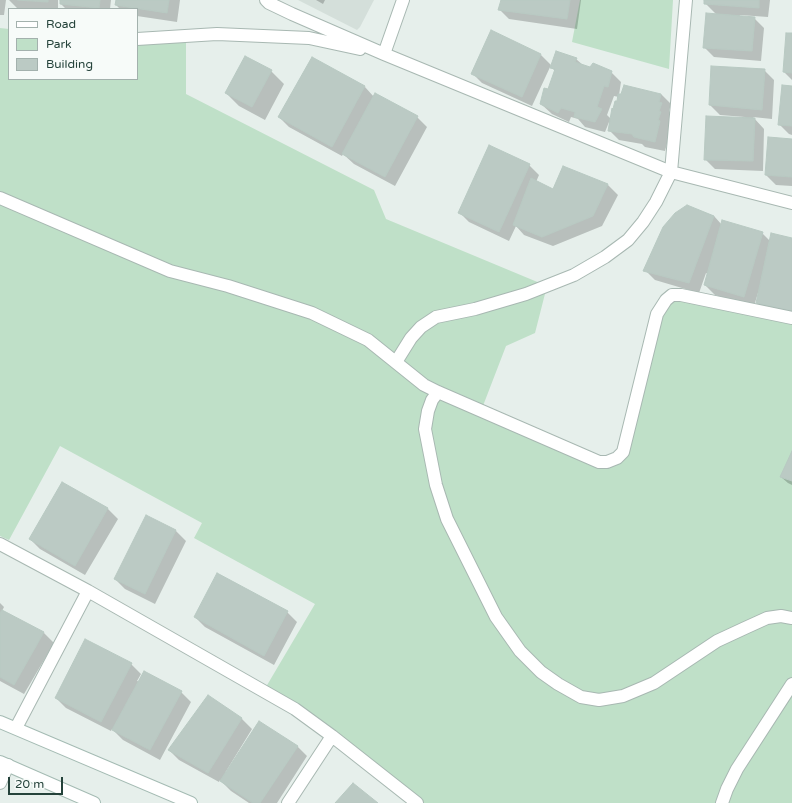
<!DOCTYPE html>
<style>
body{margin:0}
#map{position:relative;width:792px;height:803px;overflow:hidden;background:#e6efeb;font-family:"Varela Round",sans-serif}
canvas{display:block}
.legend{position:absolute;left:8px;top:8px;width:130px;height:72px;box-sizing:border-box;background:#f7fbf9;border:1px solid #a3b1ad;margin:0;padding:5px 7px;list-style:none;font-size:12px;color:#24423a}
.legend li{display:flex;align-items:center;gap:8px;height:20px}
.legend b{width:20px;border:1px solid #a3b1ad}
.scale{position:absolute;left:8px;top:777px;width:55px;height:18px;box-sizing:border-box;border:2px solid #24423a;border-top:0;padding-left:5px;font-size:12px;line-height:14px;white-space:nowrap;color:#24423a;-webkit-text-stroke:3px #f7fbf9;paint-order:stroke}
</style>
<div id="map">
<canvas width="792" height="803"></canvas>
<ul class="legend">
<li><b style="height:5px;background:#fff"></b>Road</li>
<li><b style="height:11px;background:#bfe0c8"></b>Park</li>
<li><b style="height:11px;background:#bbcac4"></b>Building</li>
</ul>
<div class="scale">20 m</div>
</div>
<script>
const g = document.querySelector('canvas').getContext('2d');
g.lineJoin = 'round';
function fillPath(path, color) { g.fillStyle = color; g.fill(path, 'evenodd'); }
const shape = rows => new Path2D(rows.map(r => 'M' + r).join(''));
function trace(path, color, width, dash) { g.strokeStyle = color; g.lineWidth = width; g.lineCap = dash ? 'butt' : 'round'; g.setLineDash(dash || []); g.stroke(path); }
const built = shape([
 [298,0,374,0,360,27,357,30]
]);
const green = shape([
 [580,0,673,0,669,69,572,42],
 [0,28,9,29,9,79,137,79,137,39,186,36,186,94,374,190,386,219,547,286,535,333,506,346,481,411,599,462,617,458,657,314,672,295,792,318,792,803,417,803,263,692,315,604,194,538,202,523,60,446,9,540,0,536]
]);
const shadow = shape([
 [0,0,6,0,4,15,0,15],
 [9,0,58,0,58,9,18,9],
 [61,0,111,0,110,9,66,9,61,4],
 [117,0,180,0,177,22,137,16,137,9,120,9,116,5],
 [316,0,325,0,323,4],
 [502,0,581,0,577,29,509,19,499,9],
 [705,0,770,0,768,17,740,15,739,17,754,18,764,28,761,61,714,57,704,47,717,15,705,3],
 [792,34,792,80,784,72],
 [541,55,551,65,532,106,482,83,472,73],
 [245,57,271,71,284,84,265,120,239,106,226,93],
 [312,58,365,87,374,97,417,117,427,127,395,186,354,164,343,154,342,156,289,127,279,117],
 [576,59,584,66,611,72,621,82,619,95,661,94,671,104,669,111,671,114,669,121,670,123,668,130,670,132,665,151,645,147,642,144,619,140,609,130,609,122,605,132,585,127,578,119,571,117,569,122,552,114,541,104,548,90,555,71,552,68],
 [614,96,619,97,611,119,607,115],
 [764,70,774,80,772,119,753,117,764,129,763,171,715,169,705,159,745,119,745,117,720,115,710,105],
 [792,87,792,135,789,134,779,124],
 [792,140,792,186,776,185,766,175],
 [529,165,539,175,536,182,553,190,563,167,608,185,618,195,602,226,553,246,524,235,516,226,509,241,469,222,459,212],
 [687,206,714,216,722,225,762,233,770,241,792,239,792,318,767,313,757,303,759,293,758,293,754,306,715,295,705,285,708,274,706,273,699,293,655,280,645,270],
 [792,453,792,485,788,483,781,477],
 [62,483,108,509,118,519,85,575,40,549,30,539],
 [146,516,176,531,186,541,155,604,125,589,115,579],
 [0,603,4,607,2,611,44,633,54,643,24,694,0,681],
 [287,612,297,622,274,665,205,627,195,617],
 [131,664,141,674,137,681,181,692,191,702,160,760,123,740,112,729,111,731,66,708,56,698],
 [208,697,242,719,252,729,225,773,226,774,297,746,307,756,277,803,249,803,231,791,220,780,219,782,179,760,169,750]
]);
const building = shape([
 [18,0,48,0,48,2,18,0],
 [60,0,100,0,99,8,60,4,60,0],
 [116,0,169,0,167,13,115,5,116,0],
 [501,0,570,0,567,19,498,10,501,0],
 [704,0,759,0,759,8,704,4,704,0],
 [706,13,755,17,752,51,703,48,706,13],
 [491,30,541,54,522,97,471,74,491,30],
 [786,33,792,33,792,73,783,72,786,33],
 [556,51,577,58,575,62,590,67,593,63,612,71,608,87,604,86,597,107,602,109,595,122,574,117,575,112,561,108,558,113,540,104,544,88,548,89,555,69,550,68,556,51],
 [245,56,272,70,252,107,225,93,245,56],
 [312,57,365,86,332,147,278,117,312,57],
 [711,66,765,69,762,110,709,105,711,66],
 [624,85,661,94,659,102,662,103,659,111,661,112,658,120,660,121,655,142,634,137,632,134,608,131,612,108,613,109,615,101,617,101,618,94,621,94,624,85],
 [782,85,792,86,792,126,778,125,782,85],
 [375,93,418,116,385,177,342,154,375,93],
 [706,116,755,118,753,161,704,160,706,116],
 [768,137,792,139,792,177,765,175,768,137],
 [489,145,530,164,499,232,458,213,489,145],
 [563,166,608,184,593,216,542,237,513,225,531,178,553,189,563,166],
 [687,205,714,216,689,283,643,271,663,227,675,213,687,205],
 [722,220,763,232,744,297,704,285,722,220],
 [771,233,792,238,792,311,756,303,771,233],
 [792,451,792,481,780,477,792,451],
 [62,482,108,508,75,566,29,539,62,482],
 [146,515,176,530,145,594,114,579,146,515],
 [217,573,288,611,264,656,194,617,217,573],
 [2,610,44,632,14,685,0,677,0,613,2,610],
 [85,639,132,663,101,722,55,698,85,639],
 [144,671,182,691,150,750,112,730,144,671],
 [208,695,242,718,208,773,168,750,208,695],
 [259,721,298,746,260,803,253,803,220,781,259,721],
 [353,783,378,803,335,803,353,783]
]);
const street = shape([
 [266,0,269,3,292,14,384,54,671,172,792,203],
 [137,39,217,34,309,38,360,49],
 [384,54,403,0],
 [0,198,170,271,228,286,312,313,368,340,424,385,438,392,599,462,607,462,617,458,623,452,657,314,666,300,672,295,681,295,792,318],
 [396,362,411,338,421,327,436,317,475,309,526,294,574,275,605,257,628,240,643,222,656,202,671,172,686,0],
 [438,392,432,400,428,411,425,429,436,485,447,519,496,617,520,651,541,672,558,684,581,697,599,700,623,696,654,683,717,641,745,628,767,618,781,616,792,618],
 [0,544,88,591],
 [16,728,88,591,295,709,332,736,417,803],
 [0,783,8,765],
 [288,803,332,736],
 [722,803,727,789,737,769,792,684]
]);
const secondary = shape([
 [0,722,191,803],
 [0,762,94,803]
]);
fillPath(built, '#d4dfda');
fillPath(green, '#bfe0c8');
fillPath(shadow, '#0003');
fillPath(building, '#bbcac4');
trace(building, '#b8c9c2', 1);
trace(street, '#a8b8b2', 14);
trace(secondary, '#a4bbb3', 14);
trace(street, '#fff', 12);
trace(secondary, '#fff', 12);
</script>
